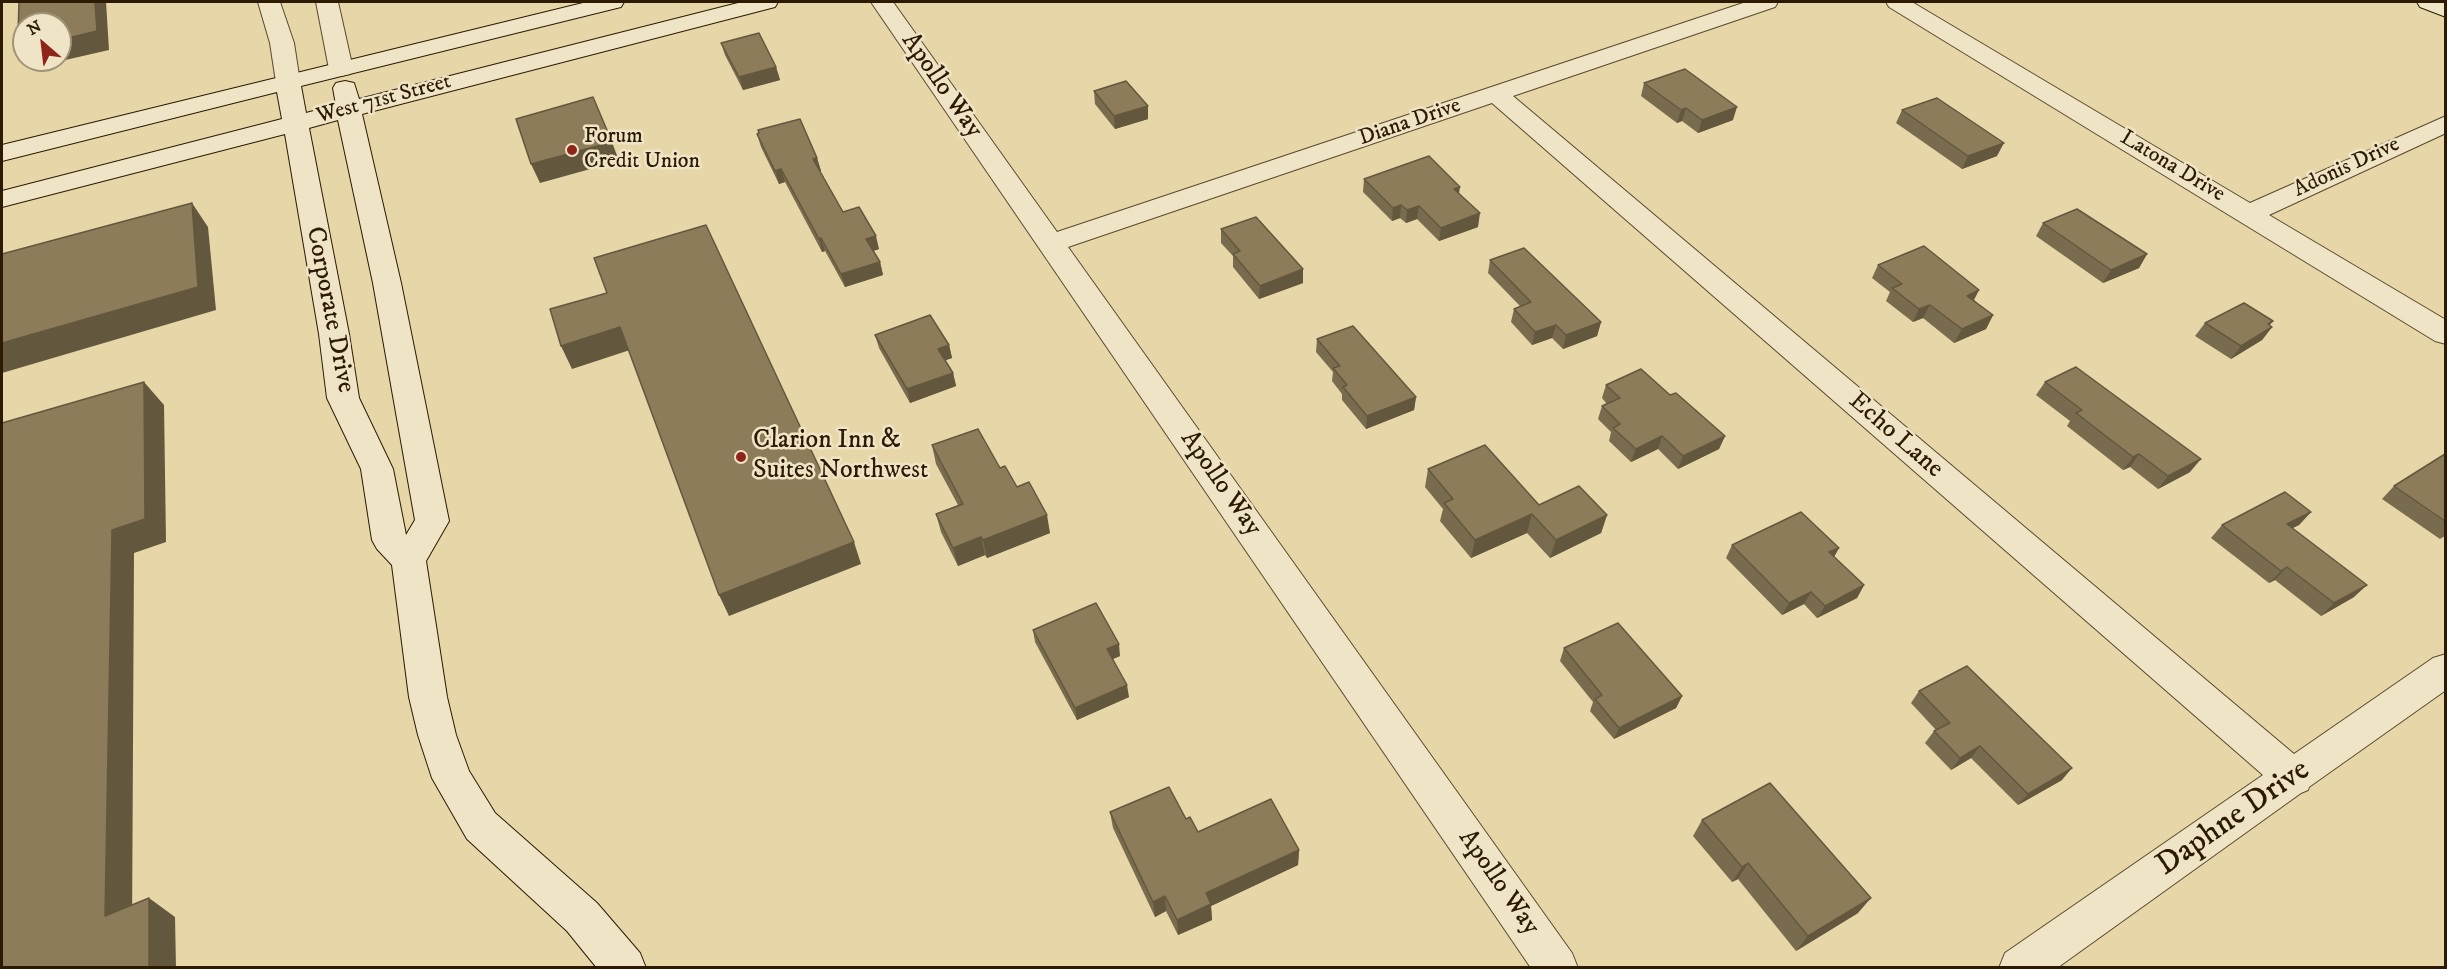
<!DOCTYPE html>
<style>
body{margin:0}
#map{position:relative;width:2447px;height:969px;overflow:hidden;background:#e6d6a8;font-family:"IM FELL DW Pica",serif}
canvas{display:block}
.frame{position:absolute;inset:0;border:3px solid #2c1a03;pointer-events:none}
.north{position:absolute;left:12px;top:12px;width:60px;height:60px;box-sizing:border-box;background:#efe4c6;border:2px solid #a19378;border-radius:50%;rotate:332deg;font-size:16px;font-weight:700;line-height:24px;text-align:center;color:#2c1a03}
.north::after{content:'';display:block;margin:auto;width:21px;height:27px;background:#8f2418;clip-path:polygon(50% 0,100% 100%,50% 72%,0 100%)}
</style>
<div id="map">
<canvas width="2447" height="969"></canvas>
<div class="frame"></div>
<div class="north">N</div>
</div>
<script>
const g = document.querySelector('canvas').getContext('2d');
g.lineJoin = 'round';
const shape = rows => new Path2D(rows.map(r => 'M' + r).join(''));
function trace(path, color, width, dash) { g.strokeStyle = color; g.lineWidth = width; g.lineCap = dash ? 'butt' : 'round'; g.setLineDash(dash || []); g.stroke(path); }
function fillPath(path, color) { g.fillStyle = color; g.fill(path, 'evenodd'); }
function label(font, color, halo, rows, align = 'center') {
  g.font = font + ' "IM FELL DW Pica",serif'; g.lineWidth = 5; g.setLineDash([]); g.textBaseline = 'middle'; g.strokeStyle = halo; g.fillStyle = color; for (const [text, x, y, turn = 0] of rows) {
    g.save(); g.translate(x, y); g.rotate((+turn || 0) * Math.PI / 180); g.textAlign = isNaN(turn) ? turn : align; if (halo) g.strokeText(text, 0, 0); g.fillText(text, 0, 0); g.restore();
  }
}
const street = shape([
 [258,2,280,2,294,43,300,82,297,87,288,89,279,87,276,82,270,43,258,2],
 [316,2,338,2,353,69,350,74,341,76,332,74,329,69,316,2],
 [871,2,893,2,1057,232,1746,2,1778,2,1775,7,1513,96,2294,754,2433,658,2446,654,2446,690,2309,787,2308,790,2301,793,2057,968,1999,968,2005,953,2263,775,1492,103,1068,247,1572,953,1578,968,1531,968,871,2],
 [1886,2,1912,2,2250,203,2446,116,2446,133,2269,215,2446,320,2446,344,2435,341,1889,7,1886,2]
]);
const secondary = shape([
 [587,2,624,2,621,7,301,86,306,113,336,105,333,88,336,83,345,81,354,83,359,99,742,2,778,2,775,7,362,114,401,283,449,521,426,561,447,697,456,735,469,771,495,813,597,903,640,953,646,968,597,968,567,931,467,839,432,778,418,735,409,697,392,565,377,549,372,540,361,469,327,398,319,334,285,134,2,207,2,191,282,119,277,92,2,161,2,145,587,2],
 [338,120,373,283,415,520,406,535,393,469,359,398,349,334,309,128,338,120],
 [2417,2,2446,2,2446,17,2420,7,2417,2]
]);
const wall = shape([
 [721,43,776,67,780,80,743,90,725,55],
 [1644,83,1733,120,1698,133,1682,121,1677,123,1641,96],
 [1094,91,1148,106,1148,119,1115,129,1095,104],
 [1902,110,1997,156,1962,169,1896,123],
 [757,134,817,158,821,171,820,171,843,212,879,249,873,251,880,262,883,275,845,287,825,251,822,252,785,182,779,184,761,147],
 [1364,179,1459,194,1478,227,1439,241,1417,219,1406,223,1400,218,1392,221,1363,192],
 [2043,223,2147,254,2139,268,2103,283,2036,236],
 [1221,229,1303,269,1303,283,1259,299,1233,267,1233,256,1221,243],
 [1490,260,1601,322,1597,336,1563,349,1552,338,1532,345,1511,322,1514,309,1520,306,1488,273],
 [1878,265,1979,290,1974,300,1993,315,1986,329,1954,343,1923,318,1913,322,1886,301,1890,292,1872,278],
 [2205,323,2270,326,2272,327,2262,340,2231,359,2195,336],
 [875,335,949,345,952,358,945,360,953,373,956,386,910,403,879,348],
 [1317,339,1416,397,1414,410,1366,429,1342,400,1342,394,1332,381,1333,372,1316,352],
 [2045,382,2190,472,2158,489,2130,467,2123,470,2067,426,2070,421,2036,395],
 [1606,385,1670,395,1725,436,1719,449,1678,469,1658,449,1631,462,1609,441,1611,432,1598,419,1602,406,1607,404,1602,398],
 [932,445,1000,468,1017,487,1050,533,987,558,985,555,958,566,941,532,936,514,958,505,936,464],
 [2445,454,2445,536,2440,539,2382,499,2394,486],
 [1428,469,1539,505,1607,515,1601,533,1550,558,1527,533,1471,558,1440,521,1443,509,1425,487],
 [2311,512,2299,525,2292,528,2354,597,2321,616,2275,580,2269,583,2211,538,2222,525],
 [1732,545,1839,548,1834,557,1864,585,1857,598,1817,618,1804,604,1782,615,1726,558],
 [1033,630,1120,656,1113,659,1129,697,1077,720,1035,642],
 [1564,648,1682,696,1676,708,1614,739,1590,711,1593,702,1560,661],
 [1919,691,2062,780,2018,805,1971,758,1951,770,1925,743,1934,731,1936,730,1911,703],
 [1110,812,1186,819,1198,832,1299,850,1298,865,1211,906,1212,920,1178,935,1166,911,1155,917,1113,828],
 [1702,820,1858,913,1796,951,1738,879,1732,882,1693,836]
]);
const shadedWall = shape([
 [95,2,106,2,109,50,39,66,35,60,60,60,60,40],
 [24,33,24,42,18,34],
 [776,67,780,80,743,90,739,77],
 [1148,106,1148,119,1115,129,1114,116],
 [1737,107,1733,120,1698,133,1702,120],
 [1686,108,1682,121,1677,123,1681,110],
 [612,142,619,161,540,183,531,164],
 [2004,143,1997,156,1962,169,1968,156],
 [817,158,821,171,817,172,813,159],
 [781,169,785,182,779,184,775,171],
 [1460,187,1458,200,1454,189],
 [192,203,208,227,216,310,2,373,2,343],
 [1401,205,1400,218,1392,221,1393,208],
 [1419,206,1417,219,1406,223,1407,210],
 [1480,213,1478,227,1439,241,1441,228],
 [876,236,879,249,870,252,866,239],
 [821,238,825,251,822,252,819,239],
 [2147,254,2139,268,2103,283,2111,270],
 [880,262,883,275,845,287,841,274],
 [1303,269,1303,283,1259,299,1260,286],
 [1979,290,1972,303,1967,296],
 [1930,305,1923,318,1913,322,1919,309],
 [1993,315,1986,329,1954,343,1962,329],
 [2273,321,2266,330,2272,327,2262,340,2231,359,2241,346],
 [1601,322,1597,336,1563,349,1566,335],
 [1556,325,1552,338,1532,345,1535,332],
 [620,327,630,350,572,369,561,346],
 [949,345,952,358,941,362,938,349],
 [953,373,956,386,910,403,907,389],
 [144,382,164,405,166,542,134,553,132,934,105,916,112,530],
 [1416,397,1414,410,1366,429,1367,416],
 [1662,436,1658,449,1631,462,1636,449],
 [1725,436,1719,449,1678,469,1683,456],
 [2139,454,2130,467,2123,470,2133,457],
 [2201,459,2190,472,2158,489,2168,476],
 [2311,512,2299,525,2275,537,2287,524],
 [1532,514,1527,533,1471,558,1475,540],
 [1047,515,1050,533,987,558,983,540],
 [1607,515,1601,533,1550,558,1556,540],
 [981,537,985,555,958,566,953,548],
 [854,542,861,564,729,616,719,595],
 [1839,548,1832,560,1829,552],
 [2287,567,2275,580,2269,583,2281,571],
 [1864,585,1857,598,1817,618,1825,606],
 [2367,585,2354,597,2321,616,2334,603],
 [1811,592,1804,604,1782,615,1789,603],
 [1119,644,1120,656,1108,661,1107,649],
 [1127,685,1129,697,1077,720,1075,708],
 [1682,696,1676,708,1614,739,1619,728],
 [1980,746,1971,758,1951,770,1960,758],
 [2072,768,2062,780,2018,805,2028,794],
 [1299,850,1298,865,1211,906,1212,920,1178,935,1177,920,1206,893],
 [1748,863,1738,879,1732,882,1742,867],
 [1165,896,1166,911,1155,917,1153,902],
 [149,898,175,917,176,968,149,968],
 [1871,898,1858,913,1796,951,1808,936]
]);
const building = shape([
 [19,2,95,2,97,31,60,40,60,24,24,24,24,33,18,34,19,2],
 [759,33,776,67,739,77,721,43,759,33],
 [1685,69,1737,107,1702,120,1686,108,1681,110,1644,83,1685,69],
 [1126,81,1148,106,1114,116,1094,91,1126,81],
 [593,97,612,142,531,164,516,119,593,97],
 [1937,98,2004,143,1968,156,1902,110,1937,98],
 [800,119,817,158,813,159,843,212,859,207,876,236,866,239,880,262,841,274,821,238,819,239,781,169,775,171,757,134,759,133,758,130,800,119],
 [1429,156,1460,187,1454,189,1480,213,1441,228,1419,206,1407,210,1401,205,1393,208,1364,179,1429,156],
 [192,203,198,287,2,343,2,254,192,203],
 [2077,209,2147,254,2111,270,2043,223,2077,209],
 [1256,217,1303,269,1260,286,1233,254,1240,251,1221,229,1256,217],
 [706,225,854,542,719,595,620,327,561,346,550,309,607,293,594,258,706,225],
 [1924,246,1979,290,1967,296,1993,315,1962,329,1930,305,1919,309,1892,288,1902,284,1878,265,1924,246],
 [1524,248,1601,322,1566,335,1556,325,1535,332,1514,309,1531,302,1490,260,1524,248],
 [2244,303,2273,321,2268,324,2272,327,2241,346,2205,323,2244,303],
 [930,315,949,345,938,349,953,373,907,389,875,335,930,315],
 [1353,326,1416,397,1367,416,1343,387,1347,385,1333,368,1340,366,1317,339,1353,326],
 [2076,367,2201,459,2168,476,2139,454,2133,457,2076,413,2082,410,2045,382,2076,367],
 [1641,369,1670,395,1676,393,1725,436,1683,456,1662,436,1636,449,1613,428,1620,424,1602,406,1620,398,1606,385,1641,369],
 [144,382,145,519,112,530,105,916,149,898,149,968,2,968,2,423,144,382],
 [978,429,1000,468,1005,466,1017,487,1029,482,1047,515,983,540,981,537,953,548,936,514,963,504,932,445,978,429],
 [1485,445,1539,505,1579,486,1607,515,1556,540,1532,514,1475,540,1444,503,1453,499,1428,469,1485,445],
 [2445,454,2445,521,2394,486,2445,454],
 [2285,492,2311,512,2287,524,2367,585,2334,603,2287,567,2281,571,2222,525,2285,492],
 [1801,512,1839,548,1829,552,1864,585,1825,606,1811,592,1789,603,1732,545,1801,512],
 [1096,603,1119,644,1107,649,1127,685,1075,708,1033,630,1096,603],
 [1618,623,1682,696,1619,728,1595,699,1602,695,1564,648,1618,623],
 [1967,666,2072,768,2028,794,1980,746,1960,758,1934,731,1950,723,1919,691,1967,666],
 [1770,783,1871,898,1808,936,1748,863,1742,867,1702,820,1770,783],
 [1169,787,1186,819,1190,817,1198,832,1271,799,1299,850,1206,893,1211,904,1177,920,1165,896,1153,902,1110,812,1169,787]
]);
const markers = [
 [572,150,6,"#8f2418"],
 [741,457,6,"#8f2418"]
];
const farStreetnames = [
 ["West 71st Street",384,100,-15],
 ["Diana Drive",1410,123,-19],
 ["Latona Drive",2172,167,31],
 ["Adonis Drive",2347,168,-25]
];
const farPoinames = [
 ["Forum",584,137],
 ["Credit Union",584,162]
];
const streetNames = [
 ["Apollo Way",941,86,55],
 ["Corporate Drive",329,310,79],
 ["Echo Lane",1895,436,41],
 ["Apollo Way",1220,484,55],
 ["Apollo Way",1498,883,55]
];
const poiNames = [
 ["Clarion Inn &",753,442],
 ["Suites Northwest",753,472]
];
const nearStreetnames = [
 ["Daphne Drive",2234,819,-35]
];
trace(street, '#5a492c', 2);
trace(secondary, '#2c1a03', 2);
fillPath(street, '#efe4c6');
fillPath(secondary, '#efe4c6');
fillPath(wall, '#796b4d');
fillPath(shadedWall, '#63573e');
fillPath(building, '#8d7c59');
trace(building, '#63573e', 1.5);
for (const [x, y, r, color] of markers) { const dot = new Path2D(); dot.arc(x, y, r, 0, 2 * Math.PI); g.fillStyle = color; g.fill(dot); trace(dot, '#efe4c6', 2); }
label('22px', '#2c1a03', '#efe4c6', farStreetnames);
label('22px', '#2c1a03', '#efe4c6', farPoinames, 'left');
label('26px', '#2c1a03', '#efe4c6', streetNames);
label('26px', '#2c1a03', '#efe4c6', poiNames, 'left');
label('32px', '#2c1a03', '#efe4c6', nearStreetnames);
</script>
